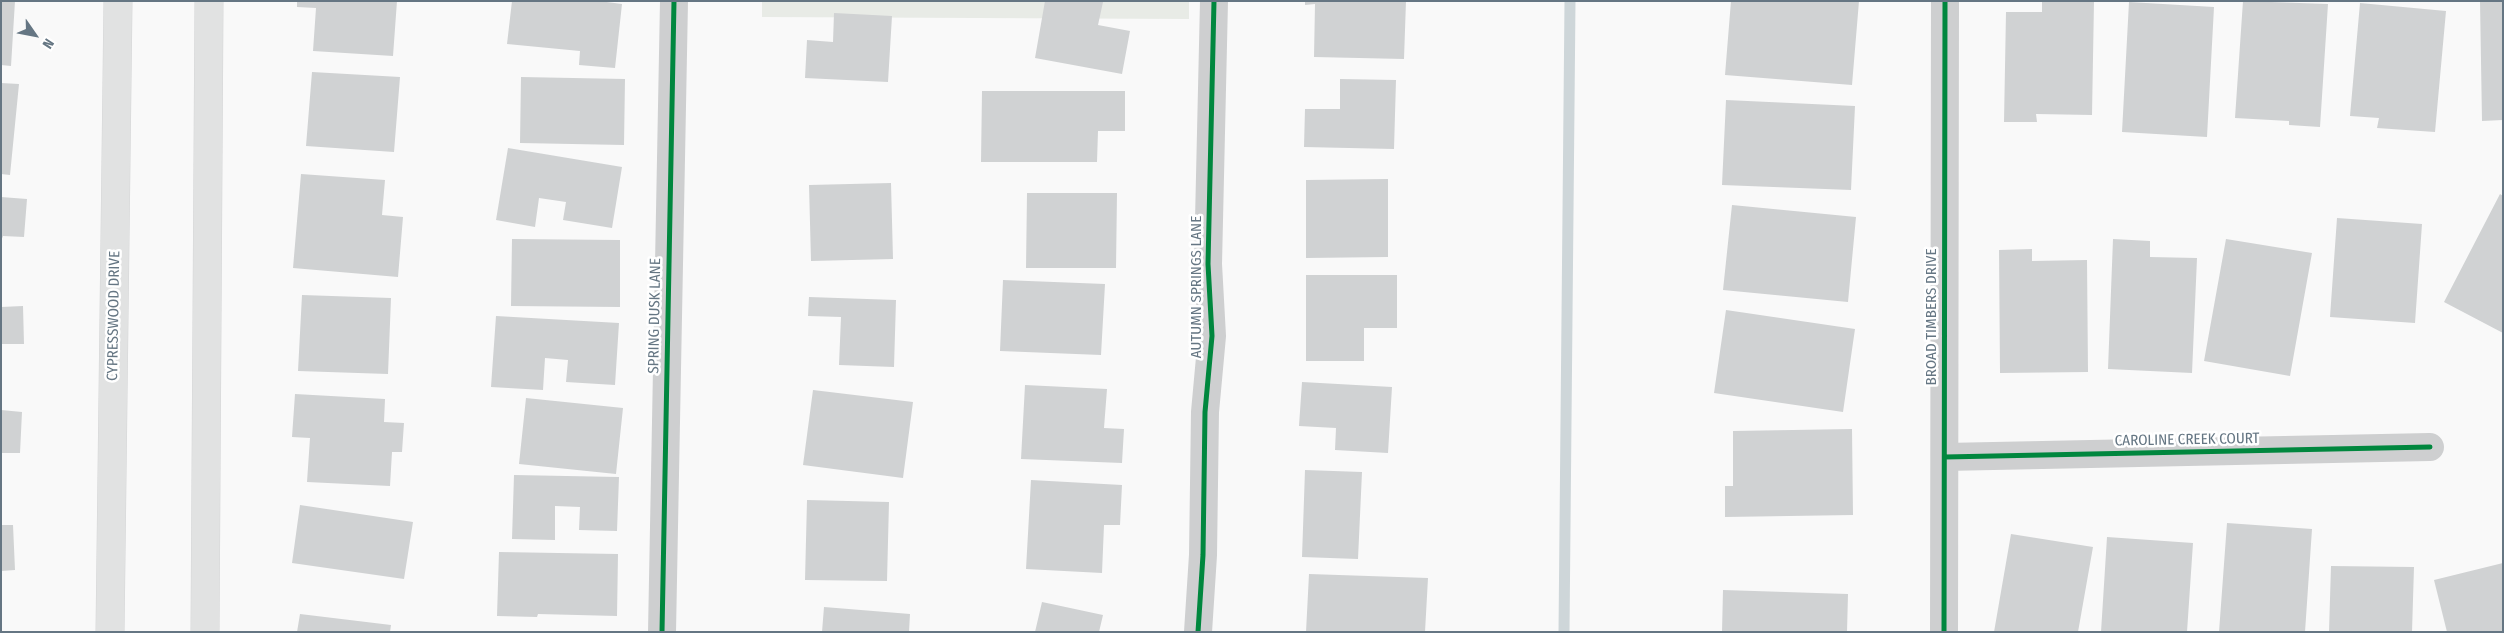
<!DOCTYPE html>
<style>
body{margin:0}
#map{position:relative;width:2504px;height:633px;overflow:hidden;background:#f9f9f9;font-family:"Fira Sans Condensed",sans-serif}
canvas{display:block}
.frame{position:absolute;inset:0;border:2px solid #657683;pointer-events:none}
.north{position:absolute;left:10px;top:10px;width:50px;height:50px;-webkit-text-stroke:4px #fff;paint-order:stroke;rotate:123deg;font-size:14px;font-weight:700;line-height:20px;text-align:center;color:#657683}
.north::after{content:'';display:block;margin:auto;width:18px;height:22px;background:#657683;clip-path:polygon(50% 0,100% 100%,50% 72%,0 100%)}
</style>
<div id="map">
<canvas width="2504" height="633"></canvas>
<div class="frame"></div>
<div class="north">N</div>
</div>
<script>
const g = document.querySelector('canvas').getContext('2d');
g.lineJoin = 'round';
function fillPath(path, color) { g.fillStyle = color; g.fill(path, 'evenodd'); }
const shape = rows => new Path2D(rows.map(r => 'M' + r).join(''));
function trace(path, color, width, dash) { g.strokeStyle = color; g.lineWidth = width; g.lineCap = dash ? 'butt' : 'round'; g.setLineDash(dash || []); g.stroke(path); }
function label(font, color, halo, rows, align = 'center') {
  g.font = font + ' "Fira Sans Condensed",sans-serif'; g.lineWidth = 5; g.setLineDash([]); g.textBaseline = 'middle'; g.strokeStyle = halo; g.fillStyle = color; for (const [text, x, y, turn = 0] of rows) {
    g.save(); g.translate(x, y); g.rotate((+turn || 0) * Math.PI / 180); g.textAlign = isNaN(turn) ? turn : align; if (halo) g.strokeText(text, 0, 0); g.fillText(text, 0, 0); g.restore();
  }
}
const green = shape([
 [762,1,1189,1,1189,19,762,17]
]);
const stream = shape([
 [1564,632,1570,1]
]);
const building = shape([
 [1,1,15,1,11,66,1,65],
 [297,1,397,1,393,56,313,51,316,8,297,7],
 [512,1,599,1,622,4,615,68,579,65,580,51,507,44],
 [1045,1,1103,2,1098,25,1130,31,1122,74,1035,58],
 [1305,1,1406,1,1404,59,1314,57,1315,4,1305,5],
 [1731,1,1859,1,1852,85,1725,75],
 [2042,1,2094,1,2092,115,2036,114,2037,122,2004,122,2006,12,2042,12],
 [2243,1,2328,4,2320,127,2289,125,2289,121,2235,118],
 [2480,1,2503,1,2503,120,2482,121],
 [2129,2,2214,7,2207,137,2122,132],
 [2360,3,2446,11,2435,132,2377,128,2379,118,2350,116],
 [834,13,892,16,888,82,805,78,807,40,833,42],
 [312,72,400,77,394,152,306,146],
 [521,77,625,79,624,145,520,143],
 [1340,79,1396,80,1394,149,1304,147,1305,109,1340,109],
 [1,83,19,84,10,175,1,174],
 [982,91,1125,91,1125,131,1098,131,1097,162,981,162],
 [1726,100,1855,106,1851,190,1722,185],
 [508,148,622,167,612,228,563,220,566,202,539,198,535,227,496,220],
 [301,174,385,180,382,215,403,217,398,277,293,268],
 [1388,179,1388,257,1306,258,1306,180],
 [891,183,893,259,811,261,809,185],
 [1027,193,1117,193,1116,268,1026,268],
 [2500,194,2503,196,2503,333,2444,302],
 [1,197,27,199,24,237,3,236,1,241],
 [1732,205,1856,217,1848,302,1723,290],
 [2337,218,2422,224,2415,323,2330,317],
 [512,239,620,240,620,307,511,306],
 [2113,239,2150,241,2150,257,2197,258,2192,373,2108,369],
 [2226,239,2312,253,2290,376,2204,361],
 [2032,249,2032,261,2087,260,2088,372,2000,373,1999,250],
 [1306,275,1397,275,1397,328,1364,328,1364,361,1306,361],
 [1003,280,1105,284,1101,355,1000,351],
 [302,295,391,298,388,374,298,371],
 [809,297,896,300,894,367,839,365,841,317,808,316],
 [23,306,24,344,1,344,1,307],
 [1726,310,1855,329,1843,412,1714,393],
 [496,316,619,323,615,385,566,382,568,360,545,358,543,390,491,387],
 [1302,382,1392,387,1388,453,1335,450,1336,428,1299,426],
 [1025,385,1107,389,1104,428,1124,429,1122,463,1021,459],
 [813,390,913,402,903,478,803,465],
 [295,394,385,399,384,422,404,423,402,452,392,452,390,486,307,482,310,438,292,437],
 [526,398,623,408,616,474,519,464],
 [1,410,22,412,20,453,1,453],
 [1852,429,1853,515,1725,517,1725,486,1733,486,1733,431],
 [1305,470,1362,472,1358,559,1302,557],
 [514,475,619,477,617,531,579,530,580,507,555,506,555,540,512,539],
 [1031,480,1122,485,1120,525,1104,525,1102,573,1026,569],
 [807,500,889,502,887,581,805,580],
 [300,505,413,522,404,579,292,563],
 [2227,523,2312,529,2305,632,2219,632],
 [1,525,13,525,15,570,1,571],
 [2011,534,2093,547,2078,632,1994,632],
 [2107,537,2193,543,2187,632,2101,632],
 [499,552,618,554,617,616,538,614,537,617,497,616],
 [2503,563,2503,632,2447,632,2434,580],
 [2331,566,2414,567,2412,632,2329,632],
 [1309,574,1428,578,1425,632,1306,632],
 [1723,590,1848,594,1847,632,1722,632],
 [1042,602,1103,615,1099,632,1035,632],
 [824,607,910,614,909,632,822,632],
 [300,614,391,625,390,632,297,632]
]);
const minor = shape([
 [1945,457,2430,447],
 [662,632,674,1],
 [1198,632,1203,555,1205,412,1212,336,1208,264,1214,1],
 [1944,632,1945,1]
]);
const major = shape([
 [110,632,118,1],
 [205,632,209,1]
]);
const cycleway = shape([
 [1945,457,2430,447],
 [662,632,674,1],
 [1198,632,1203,555,1205,412,1212,336,1208,264,1214,1],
 [1944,632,1945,1]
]);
const streetNames = [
 ["AUTUMN SPRINGS LANE",1197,287,-90],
 ["CYPRESSWOOD DRIVE",114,316,-89],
 ["SPRING DUSK LANE",655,316,-89],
 ["BROAD TIMBERS DRIVE",1932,317,-90],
 ["CAROLINE CREEK COURT",2187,440,-1]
];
fillPath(green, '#e8ebe6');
trace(stream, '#ced6d9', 11);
fillPath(building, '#d0d2d3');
trace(major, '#d5d6d7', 29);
trace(minor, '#cecfd0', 28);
trace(major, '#e1e2e2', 28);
trace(cycleway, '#00873e', 5);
label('15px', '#657683', '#fff', streetNames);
</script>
